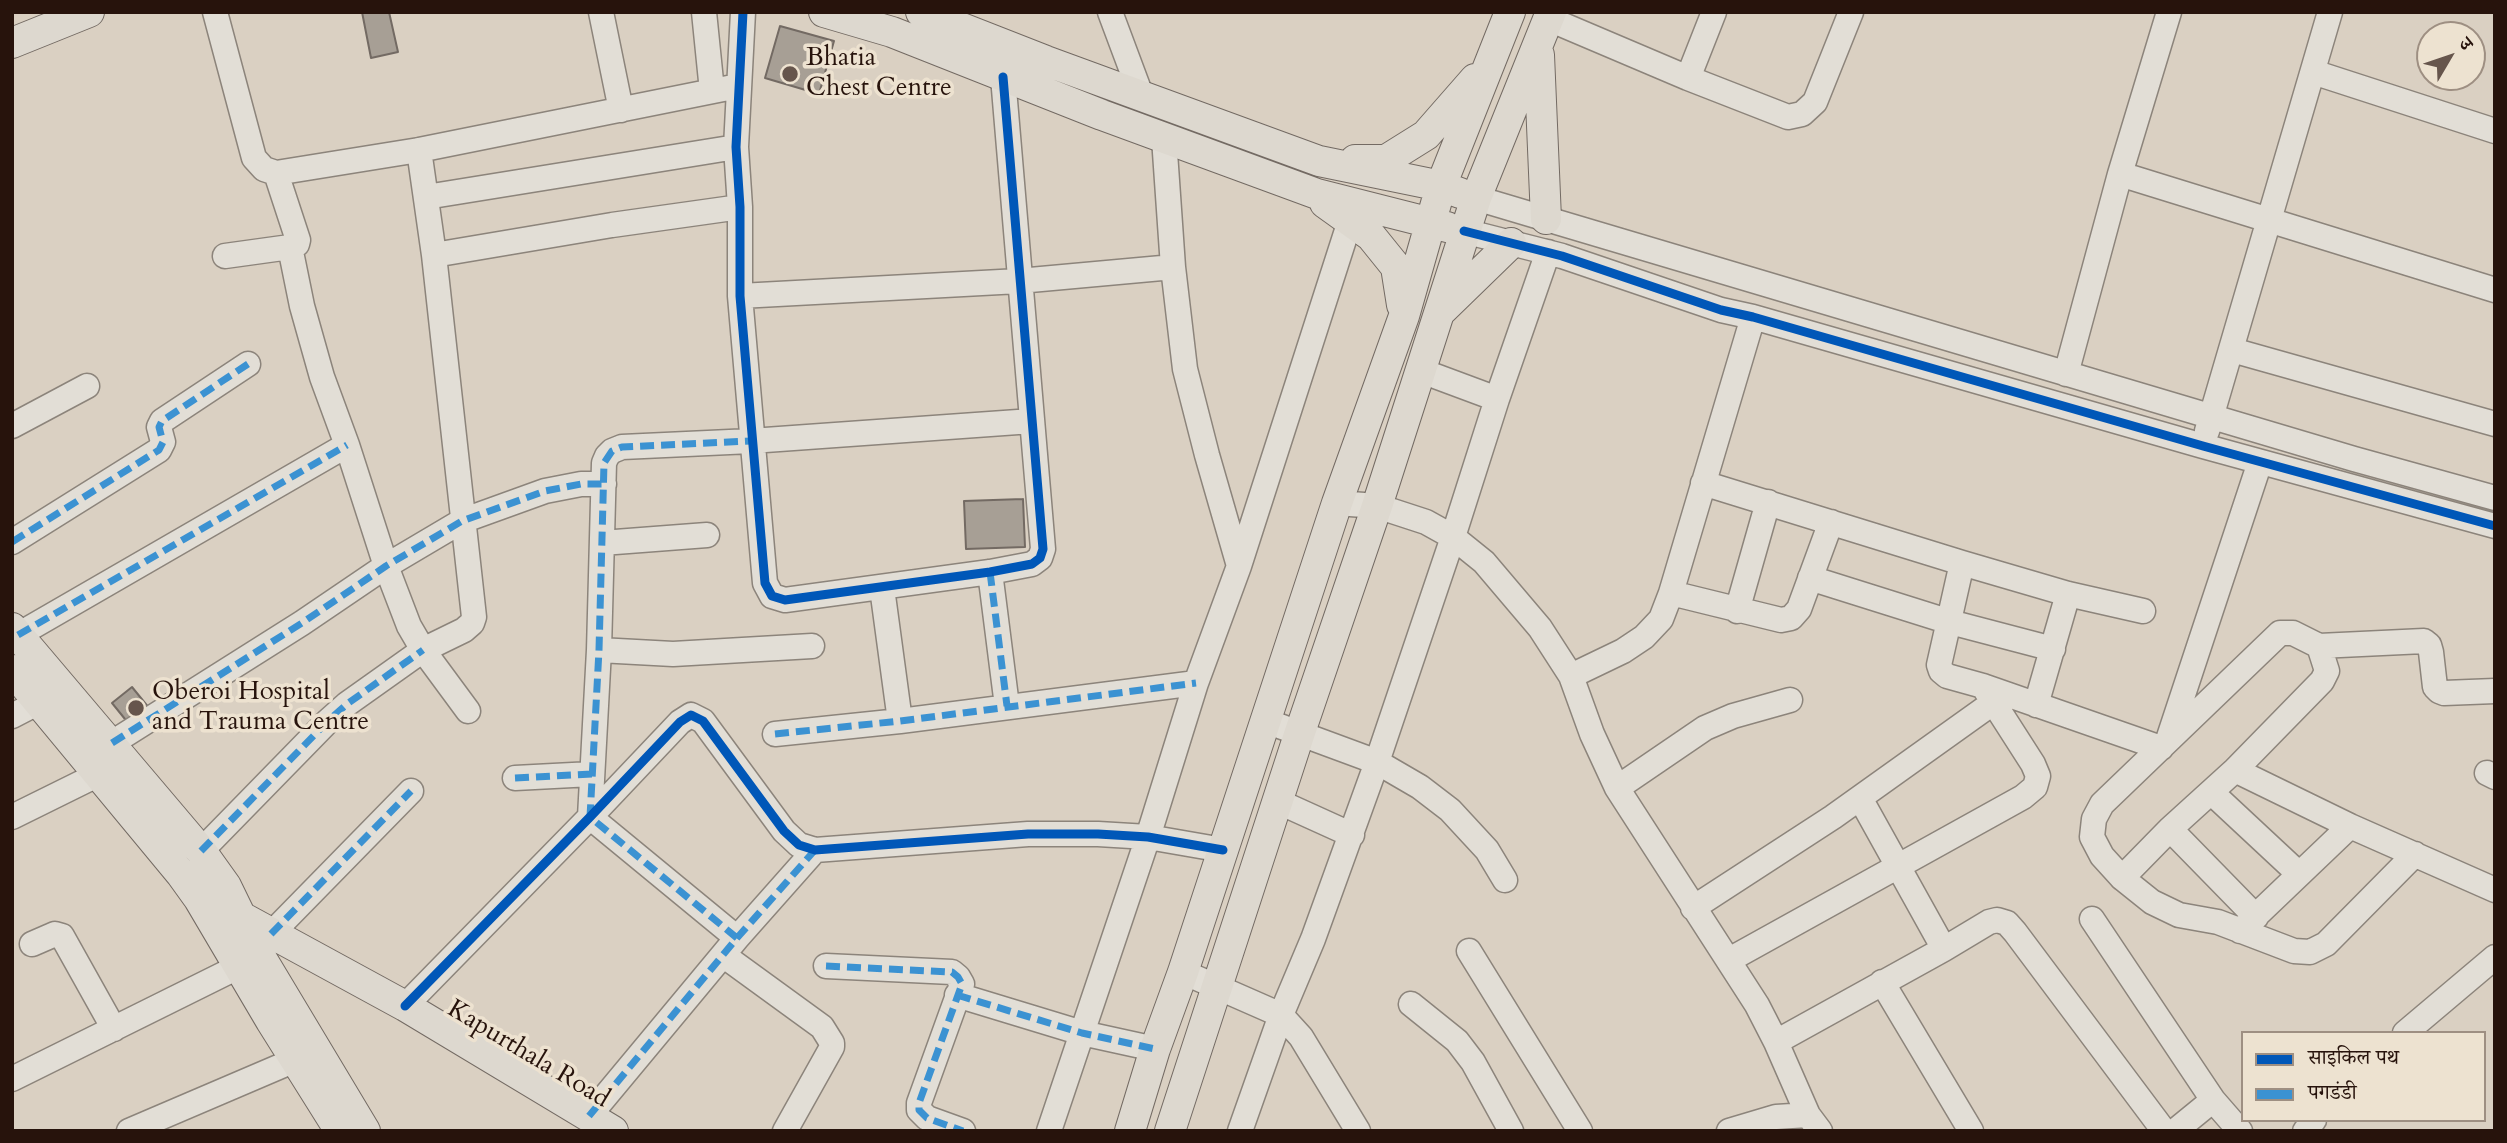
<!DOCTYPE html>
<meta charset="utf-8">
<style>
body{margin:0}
#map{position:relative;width:2507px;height:1143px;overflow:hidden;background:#dad0c2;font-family:Cardo,"Noto Serif Devanagari",serif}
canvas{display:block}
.frame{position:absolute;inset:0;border:14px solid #27130c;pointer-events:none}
.legend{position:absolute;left:2241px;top:1031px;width:245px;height:91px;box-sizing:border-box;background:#ede2d0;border:2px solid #9e8f82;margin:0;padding:9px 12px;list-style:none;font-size:21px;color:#27130c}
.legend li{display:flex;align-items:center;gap:14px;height:35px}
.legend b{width:35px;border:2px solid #9e8f82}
.north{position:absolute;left:2416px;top:21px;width:70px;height:70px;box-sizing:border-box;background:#ede2d0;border:2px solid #9e8f82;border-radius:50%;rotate:51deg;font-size:19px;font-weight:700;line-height:28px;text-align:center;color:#27130c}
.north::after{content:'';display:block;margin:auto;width:24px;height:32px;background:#66554c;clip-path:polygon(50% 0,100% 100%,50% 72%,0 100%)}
</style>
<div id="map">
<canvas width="2507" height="1143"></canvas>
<div class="frame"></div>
<ul class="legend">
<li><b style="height:9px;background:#0057b8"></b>साइकिल पथ</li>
<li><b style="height:9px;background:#3b92d2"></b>पगडंडी</li>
</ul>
<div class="north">उ</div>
</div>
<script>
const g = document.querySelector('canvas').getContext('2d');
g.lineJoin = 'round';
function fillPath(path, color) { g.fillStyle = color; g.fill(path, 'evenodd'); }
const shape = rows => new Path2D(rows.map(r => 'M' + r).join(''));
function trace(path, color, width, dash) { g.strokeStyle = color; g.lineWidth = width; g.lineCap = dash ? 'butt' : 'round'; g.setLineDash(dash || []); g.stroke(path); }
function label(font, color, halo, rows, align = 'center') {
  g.font = font + ' Cardo,serif'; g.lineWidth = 7; g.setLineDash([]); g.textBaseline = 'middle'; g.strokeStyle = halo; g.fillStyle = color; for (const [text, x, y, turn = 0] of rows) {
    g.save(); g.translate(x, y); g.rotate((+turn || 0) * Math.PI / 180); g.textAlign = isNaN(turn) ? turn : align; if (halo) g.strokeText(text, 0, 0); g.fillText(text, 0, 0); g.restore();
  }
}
const building = shape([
 [362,12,389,12,398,52,371,58,362,12],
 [780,26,834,41,819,94,765,78,780,26],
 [1023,499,1025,547,966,549,964,501,1023,499],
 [132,687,149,708,129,724,112,703,132,687]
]);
const minor = shape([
 [215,12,254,158,264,169,276,173,419,150,738,86],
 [601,12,621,110],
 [704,12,712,91],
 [743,12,736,147,740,207,740,296,765,583,772,596,785,600,990,572,1032,564,1040,558,1043,549,1003,77],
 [1110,12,1141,95],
 [1549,19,1688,78,1788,117,1802,114,1815,102,1851,12],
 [2313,72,2495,131],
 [1688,78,1714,12],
 [1164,138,1173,267,1185,369,1207,455,1239,566],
 [276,173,298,240,297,244,290,247,302,306,322,377,347,445,386,566,409,626,423,650,468,711],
 [2120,174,2495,290],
 [426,197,736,147],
 [1476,198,2354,459,2495,498],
 [1464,231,1562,256,1721,310,1753,317,2203,446,2495,526],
 [434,255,612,225,740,207],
 [225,256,290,247],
 [740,296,1019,281,1173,267],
 [1753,317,1671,593,1781,620,1791,618,1799,609,1831,522],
 [2232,350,2495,424],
 [1419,370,1497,399],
 [2066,374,2120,174,2169,12],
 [12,426,87,386],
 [2207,431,2330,12],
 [1703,483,1962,563,2068,594,2143,611],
 [1337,503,1377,506,1426,522,1453,537,1484,562,1540,628,1571,676,1592,734,1617,788,1757,1005,1776,1042,1808,1115,1820,1131],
 [12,542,159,450,163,442,159,427,162,421,248,364],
 [602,543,707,535],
 [1962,563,1939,665,1941,671,1947,676,1983,686,2161,748],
 [990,572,1007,706],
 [1810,578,1950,622,2053,649],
 [882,588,900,721],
 [1737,611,1768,502],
 [18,635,347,445],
 [599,650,673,654,812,646],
 [1571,676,1623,651,1644,637,1661,619,1671,593],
 [2036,705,2068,594],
 [12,716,39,702],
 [1266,721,1377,762,1420,787,1450,810,1487,850,1505,880],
 [775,734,900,721,1196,683],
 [2169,737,2260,462],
 [112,743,302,623,386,566,462,521,545,491,581,484,604,484],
 [2235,770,2350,826,2495,890],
 [2487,773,2495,777],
 [515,778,592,774],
 [1617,788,1705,728,1733,716,1790,700],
 [2211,792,2299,874],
 [1860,798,1944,949],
 [1277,801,1352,835],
 [12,817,99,774],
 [2170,829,2256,917],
 [201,851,328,721,347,704,423,650,464,630,472,623,474,617,434,255,419,150],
 [2415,854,2326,944,2310,952,2294,951,2218,922,2179,915,2152,902,2122,878,2102,856,2092,837,2094,819,2102,804,2280,633,2293,633,2319,646,2424,641,2429,645,2431,652,2435,687,2439,691,2444,693,2495,691],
 [2122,878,2170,829,2235,770,2322,681,2327,671,2319,646],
 [1693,908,1833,817,1994,702],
 [2092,919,2213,1100,2240,1131],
 [2240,931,2350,826],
 [271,934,411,791],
 [737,938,590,817,599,650,604,463,607,456,612,451,622,447,751,441,1032,421],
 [32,944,55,934,62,936,114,1029],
 [1469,951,1580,1131],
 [723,955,822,1027,832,1043,832,1047,785,1131],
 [1729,960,2023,797,2035,787,2038,776,2033,764,1983,686],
 [826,966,952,972,958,977,962,984,919,1103,919,1110,927,1118,963,1131],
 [1183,972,1281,1015,1301,1037,1358,1131],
 [1882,982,1971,1131],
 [957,995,1082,1033,1155,1049],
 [1411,1004,1457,1041,1473,1062,1511,1131],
 [405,1006,590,817,680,722,691,715,703,721,784,831,799,845,815,850,1028,834,1098,834,1148,837,1223,850],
 [2405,1033,2495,957],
 [1776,1042,1944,949,1989,922,1997,920,2007,923,2015,932,2164,1131],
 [12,1079,256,958],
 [589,1116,737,938,815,850],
 [129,1131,295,1060],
 [1049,1131,1148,837,1196,683,1239,566,1350,221],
 [1240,1131,1281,1015,1313,939,1377,762,1453,537,1497,399,1548,252],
 [1729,1131,1776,1117,1808,1115],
 [2175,1131,2213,1100],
 [2305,1131,2314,1120]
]);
const major = shape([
 [824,12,892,32,1102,115,1317,194,1447,227],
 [921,12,1046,61,1319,161,1441,186,1460,193],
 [12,43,89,12],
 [1539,55,1546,219],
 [1355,160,1386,160,1426,135,1475,79],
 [1325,203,1371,236,1396,267,1402,305],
 [1441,311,1511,243],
 [12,628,201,851,226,886,260,956,365,1131],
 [12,670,181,874,199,899,271,1021,340,1131],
 [238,915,405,1006,613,1131],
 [1130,1131,1155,1049,1183,972,1337,503,1404,316,1441,186,1510,12],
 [1170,1131,1299,735,1377,506,1476,198,1551,12]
]);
const quiet = shape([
 [12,542,159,450,163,442,159,427,162,421,248,364],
 [990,572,1007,706],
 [18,635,347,445],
 [775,734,900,721,1196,683],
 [112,743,302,623,386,566,462,521,545,491,581,484,604,484],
 [515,778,592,774],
 [201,851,328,721,347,704,423,650],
 [271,934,411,791],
 [737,938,590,817,599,650,604,463,612,451,622,447,751,441],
 [826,966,952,972,958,977,962,984,919,1103,919,1110,927,1118,963,1131],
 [957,995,1082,1033,1155,1049],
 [589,1116,737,938,815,850]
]);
const cycleway = shape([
 [743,12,736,147,740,207,740,296,765,583,772,596,785,600,990,572,1032,564,1040,558,1043,549,1003,77],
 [1464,231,1562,256,1721,310,1753,317,2203,446,2495,526],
 [405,1006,590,817,680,722,691,715,703,721,784,831,799,845,815,850,1028,834,1098,834,1148,837,1223,850]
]);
const markers = [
 [790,74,9,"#66554c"],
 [136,708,9,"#66554c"]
];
const poiNames = [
 ["Bhatia",806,59],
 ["Chest Centre",806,89],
 ["Oberoi Hospital",152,693],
 ["and Trauma Centre",152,723]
];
const streetNames = [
 ["Kapurthala Road",528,1055,31]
];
fillPath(building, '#a79f95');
trace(building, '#736a63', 2);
trace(minor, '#8c847b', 27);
trace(major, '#736a63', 32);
trace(minor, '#e2ded6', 24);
trace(major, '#ddd8cf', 30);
trace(quiet, '#3b92d2', 7, [14, 7]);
trace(cycleway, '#0057b8', 9);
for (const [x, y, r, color] of markers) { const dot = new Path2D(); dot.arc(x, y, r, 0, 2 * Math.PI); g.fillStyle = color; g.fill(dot); trace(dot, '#ede2d0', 2.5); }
label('26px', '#27130c', '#ede2d0', poiNames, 'left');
label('26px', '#27130c', '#ede2d0', streetNames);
</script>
